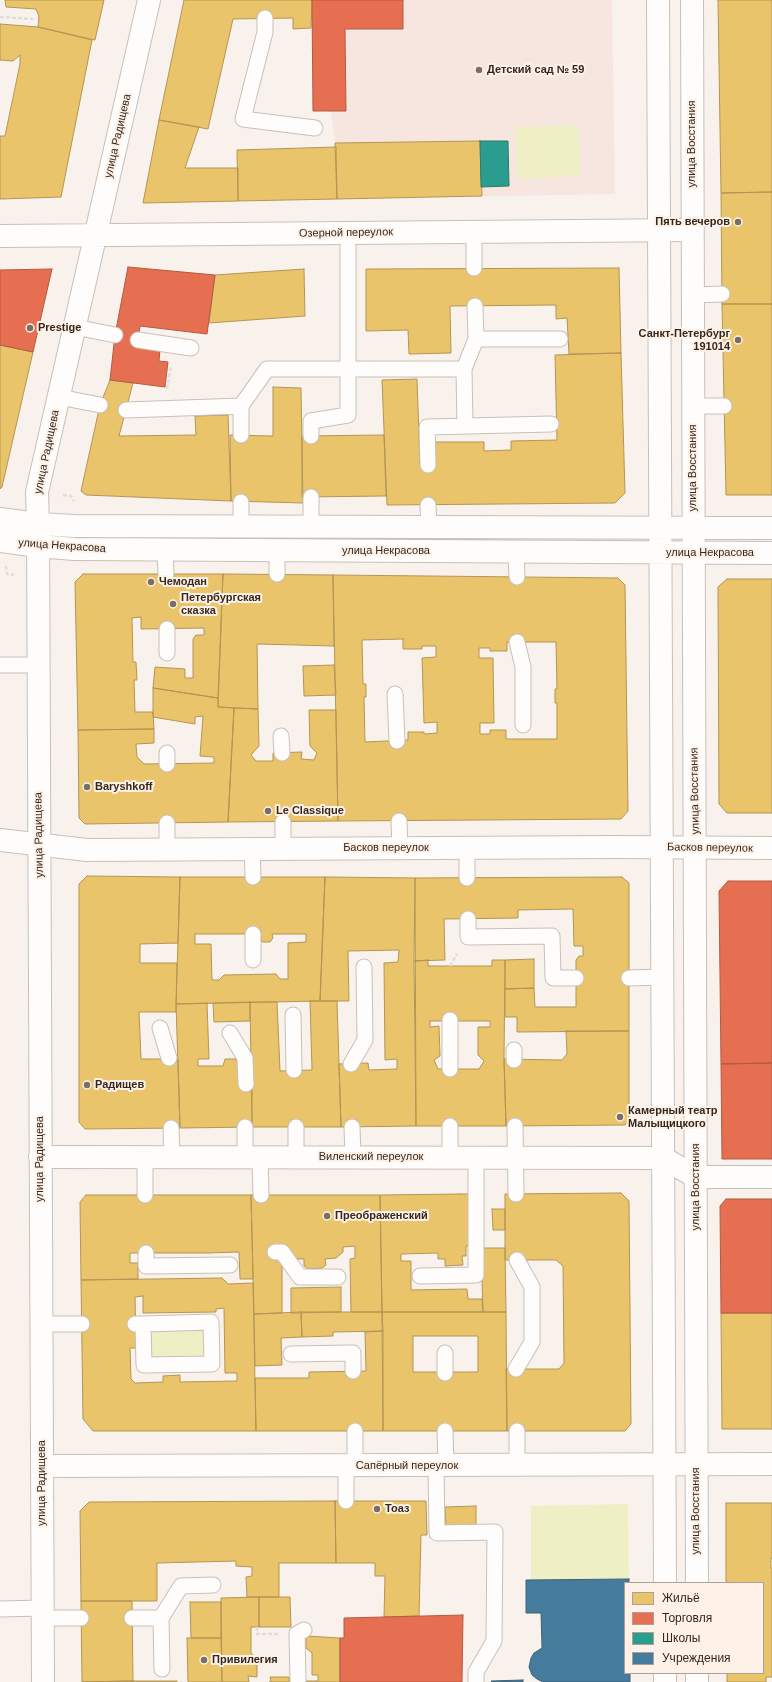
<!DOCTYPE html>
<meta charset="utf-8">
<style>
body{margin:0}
#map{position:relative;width:772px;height:1682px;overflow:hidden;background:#f9f2ec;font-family:Arial,sans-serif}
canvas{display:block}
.legend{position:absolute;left:624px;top:1582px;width:140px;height:92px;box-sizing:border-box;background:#fef1e7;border:1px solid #ada197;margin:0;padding:5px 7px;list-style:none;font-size:12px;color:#34281e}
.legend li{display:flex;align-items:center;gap:8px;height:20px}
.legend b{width:20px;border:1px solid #ada197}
</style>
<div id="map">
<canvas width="772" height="1682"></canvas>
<ul class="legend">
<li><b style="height:11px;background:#e9c46a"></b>Жильё</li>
<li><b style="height:11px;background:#e76f51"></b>Торговля</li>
<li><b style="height:11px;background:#2a9d8f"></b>Школы</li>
<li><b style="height:11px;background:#457b9d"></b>Учреждения</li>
</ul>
</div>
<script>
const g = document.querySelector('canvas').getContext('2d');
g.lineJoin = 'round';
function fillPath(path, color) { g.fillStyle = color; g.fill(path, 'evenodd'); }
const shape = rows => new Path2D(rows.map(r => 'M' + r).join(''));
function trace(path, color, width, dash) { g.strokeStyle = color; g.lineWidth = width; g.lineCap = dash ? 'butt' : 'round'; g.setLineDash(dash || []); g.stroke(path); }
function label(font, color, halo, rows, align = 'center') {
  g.font = font + ' Arial,sans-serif'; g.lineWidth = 4; g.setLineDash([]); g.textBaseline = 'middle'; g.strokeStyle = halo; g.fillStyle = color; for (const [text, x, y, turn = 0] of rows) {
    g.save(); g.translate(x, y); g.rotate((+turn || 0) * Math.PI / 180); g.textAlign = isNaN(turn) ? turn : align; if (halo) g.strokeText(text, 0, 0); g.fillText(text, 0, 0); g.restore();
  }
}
const education = shape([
 [403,0,612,0,615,194,337,199,335,143,331,111,346,111,345,29,403,29]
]);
const green = shape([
 [579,125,580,176,517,179,515,127],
 [204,1327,205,1358,151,1359,150,1329],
 [628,1504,629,1579,531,1581,531,1506]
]);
const homes = shape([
 [5,0,104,0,95,40,38,27,39,16,36,9,6,7,5,0],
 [184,0,312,0,311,28,293,29,293,18,233,19,208,129,159,120,184,0],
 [718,0,772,0,772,192,721,193,718,0],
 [0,24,38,27,92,40,61,197,0,199,0,136,5,136,20,64,20,55,13,61,0,60,0,24],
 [159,120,199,127,185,168,238,168,238,201,143,203,159,120],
 [480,141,482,196,337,199,335,143,480,141],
 [336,147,337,199,238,201,237,150,336,147],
 [772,192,772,304,722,304,721,193,772,192],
 [619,268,621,353,569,354,567,318,556,319,556,305,450,306,451,353,409,354,408,330,366,331,366,269,619,268],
 [304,269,305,316,209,323,215,275,304,269],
 [722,304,772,304,772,495,726,495,722,304],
 [0,345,33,352,2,487,0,489,0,345],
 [621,353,625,493,615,503,387,505,382,380,417,379,420,465,435,465,434,442,484,442,484,451,511,450,511,441,557,440,555,355,621,353],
 [110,380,133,383,119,436,196,435,195,416,228,415,231,501,86,495,81,491,100,405,110,380],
 [273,387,301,388,303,503,231,501,230,435,273,436,273,387],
 [384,435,386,496,302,497,302,436,384,435],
 [83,574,223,574,218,698,153,688,155,667,185,669,185,678,193,678,193,639,196,635,204,635,204,628,141,629,141,617,132,618,133,662,136,662,137,680,134,680,135,712,153,712,154,729,78,730,75,582,83,574],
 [223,574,333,575,334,646,257,644,258,709,218,707,223,574],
 [333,575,618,578,625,585,628,811,621,819,338,821,333,575],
 [403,639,403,649,422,649,422,646,436,646,436,657,422,658,424,723,437,722,437,733,424,734,424,732,408,732,408,740,365,742,364,697,366,697,366,684,363,684,362,640,403,639],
 [507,642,556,642,557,689,555,689,555,703,557,703,557,739,506,739,506,730,490,730,490,734,480,734,480,723,494,723,493,658,479,658,479,648,490,648,490,651,507,651,507,642],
 [727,579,772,579,772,813,727,813,719,804,718,587,727,579],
 [334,665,336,695,304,696,303,666,334,665],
 [153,688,218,698,218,707,234,708,228,822,85,824,79,818,78,730,154,729,154,743,136,744,137,757,144,764,214,763,214,757,200,756,203,716,195,717,195,724,153,717,153,688],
 [234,708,258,709,259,746,251,755,256,761,273,761,273,753,302,752,301,759,314,760,317,753,310,746,309,710,336,710,338,821,228,822,234,708],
 [87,876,180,877,178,943,140,944,140,963,177,963,176,1012,139,1012,141,1059,178,1059,180,1128,85,1129,79,1122,79,884,87,876],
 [180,877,325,877,320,1001,176,1004,180,877],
 [195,934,260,934,262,942,270,942,273,938,272,934,306,934,306,942,288,943,288,979,280,979,276,974,224,975,219,980,212,980,211,944,195,944,195,934],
 [325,877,415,878,416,1126,341,1127,339,1064,368,1063,369,1070,397,1069,397,1059,385,1060,384,963,398,962,399,950,348,951,349,1001,320,1001,325,877],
 [622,877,629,883,629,1031,517,1032,517,1017,505,1017,505,989,534,988,535,1007,576,1007,576,960,579,956,583,956,583,946,574,946,573,909,518,910,518,918,444,919,445,960,414,961,415,878,622,877],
 [534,959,534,988,505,989,505,960,534,959],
 [428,960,428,966,492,966,492,960,505,960,504,1059,506,1126,416,1126,414,961,428,960],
 [430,1021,490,1021,490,1027,478,1027,478,1055,484,1061,479,1069,438,1069,434,1060,440,1056,439,1026,430,1027,430,1021],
 [310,1001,337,1001,341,1127,252,1127,250,1002,277,1002,280,1071,312,1070,310,1001],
 [250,1002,250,1021,214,1022,213,1003,250,1002],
 [207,1003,209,1059,198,1059,198,1066,223,1066,225,1059,236,1059,252,1084,252,1127,180,1128,176,1004,207,1003],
 [566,1031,629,1031,629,1119,625,1125,506,1126,504,1059,562,1060,567,1054,566,1031],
 [621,1193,629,1201,631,1424,625,1431,507,1431,506,1369,559,1369,564,1363,563,1266,556,1260,505,1260,505,1194,621,1193],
 [461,1194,471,1194,471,1246,466,1246,466,1256,462,1256,463,1265,445,1266,445,1259,438,1259,438,1253,401,1254,401,1261,411,1261,411,1290,467,1289,468,1299,482,1299,483,1312,382,1312,380,1195,461,1194],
 [86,1195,251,1195,253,1279,240,1279,239,1252,208,1253,130,1253,130,1263,138,1263,138,1279,81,1280,80,1202,86,1195],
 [251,1195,380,1195,382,1312,351,1312,350,1259,355,1258,355,1246,343,1247,343,1252,336,1258,325,1259,326,1265,322,1268,308,1269,304,1266,304,1259,297,1259,289,1251,288,1246,275,1247,275,1260,282,1259,282,1313,254,1314,251,1195],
 [492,1209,505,1209,505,1230,493,1230,492,1209],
 [481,1248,505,1248,506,1312,483,1312,481,1248],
 [222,1278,228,1284,253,1283,256,1431,93,1431,83,1419,81,1280,222,1278],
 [143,1296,143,1313,216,1312,216,1309,224,1308,225,1373,237,1373,237,1381,180,1382,180,1375,163,1376,163,1382,135,1383,131,1379,130,1348,136,1348,135,1297,143,1296],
 [341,1287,341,1312,291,1313,291,1288,341,1287],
 [301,1312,382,1312,383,1331,333,1332,333,1336,302,1337,301,1312],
 [301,1312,302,1337,281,1338,282,1365,255,1366,254,1314,301,1312],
 [382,1312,506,1312,507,1431,383,1431,382,1312],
 [413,1336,478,1336,478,1372,413,1372,413,1336],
 [721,1313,772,1313,772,1429,722,1429,721,1313],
 [383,1331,383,1431,256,1431,255,1378,309,1378,309,1372,366,1371,365,1332,383,1331],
 [335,1501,426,1501,427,1535,421,1535,419,1616,384,1617,385,1576,375,1576,375,1563,336,1563,335,1501],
 [335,1501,336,1563,279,1563,279,1597,247,1597,246,1577,252,1576,252,1567,236,1566,236,1561,157,1563,157,1601,81,1601,80,1511,89,1502,335,1501],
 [726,1503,772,1503,772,1558,771,1558,771,1568,772,1568,772,1677,766,1677,766,1682,727,1682,727,1673,763,1673,763,1583,726,1583,726,1503],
 [476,1506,476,1526,446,1527,445,1507,476,1506],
 [259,1597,259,1627,251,1627,251,1653,257,1659,257,1677,248,1676,249,1682,222,1682,221,1598,259,1597],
 [259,1597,290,1597,291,1627,259,1627,259,1597],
 [81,1601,132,1601,133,1681,82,1682,81,1601],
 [190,1602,221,1602,221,1638,191,1638,190,1602],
 [306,1636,340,1638,340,1682,269,1682,271,1682,270,1677,289,1677,289,1681,318,1681,318,1675,312,1675,312,1653,306,1648,306,1636],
 [187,1638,221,1638,222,1682,188,1682,187,1638],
 [133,1681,177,1681,177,1682,133,1682,133,1681],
 [133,1681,133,1682,82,1682,133,1681]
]);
const shops = shape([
 [312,0,403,0,403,29,345,29,346,111,313,111,312,0],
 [128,267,215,275,207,334,140,326,137,348,160,350,159,361,168,362,165,387,110,380,115,335,128,267],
 [52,269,33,352,0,345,0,270,52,269],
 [728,881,772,881,772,1063,721,1064,719,891,728,881],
 [772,1063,772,1159,722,1159,721,1064,772,1063],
 [726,1199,772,1199,772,1313,721,1313,720,1206,726,1199],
 [463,1615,462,1682,340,1682,340,1638,344,1638,344,1618,463,1615]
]);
const schools = shape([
 [480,141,508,141,509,186,481,187,480,141]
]);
const public = shape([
 [629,1579,629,1583,625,1583,625,1673,630,1673,630,1682,543,1682,537,1679,532,1675,529,1667,531,1658,534,1653,542,1648,541,1613,526,1613,526,1580,629,1579],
 [523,1680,523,1682,492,1682,491,1681,523,1680]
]);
const path = shape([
 [0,17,33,19],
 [167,389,171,366],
 [63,495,71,496,74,501],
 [6,566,7,574,14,575],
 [450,966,457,954],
 [257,1627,257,1634,278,1634]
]);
const lane = shape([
 [265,18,265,32,243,119,315,128],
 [474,232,474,268],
 [692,295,722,294],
 [475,306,476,339],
 [75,327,115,335],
 [138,340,191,348],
 [59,397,100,405],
 [241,406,241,435],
 [693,406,724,406],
 [126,410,241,406,267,369,464,369],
 [465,426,464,369,476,339,560,339],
 [311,436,311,421,348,415,348,233],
 [428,465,427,427,551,424],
 [241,502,241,527],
 [428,505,429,528],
 [311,527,311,497],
 [165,550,166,574],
 [277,551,277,574],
 [516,552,517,577],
 [167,629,167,653],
 [517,642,523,667,523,725],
 [0,665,38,665],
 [395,694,397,741],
 [281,736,282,753],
 [167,753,167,764],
 [399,821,400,848],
 [283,822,283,849],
 [167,823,167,849],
 [467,848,467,878],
 [252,849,253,877],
 [468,919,468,937,552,936,553,978,576,978],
 [253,934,253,960],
 [629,978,662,977],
 [293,1015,294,1070],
 [450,1020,450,1069],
 [160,1028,169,1058],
 [230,1033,245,1058,246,1084],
 [514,1060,514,1050],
 [351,1064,365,1040,364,967],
 [450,1126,450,1157],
 [515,1126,516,1194],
 [296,1127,296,1158],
 [352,1127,353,1157],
 [171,1128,172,1157],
 [145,1157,145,1195],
 [245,1157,245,1127],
 [260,1158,261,1195],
 [275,1252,282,1252,300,1277,338,1277],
 [146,1253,146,1266,230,1265],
 [420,1276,476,1275,476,1158],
 [41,1324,82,1324],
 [135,1324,143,1324,211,1322,212,1364,144,1365,143,1324],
 [445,1353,445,1373],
 [291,1354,353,1353,353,1371],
 [516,1369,532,1342,532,1287,517,1260],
 [355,1431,355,1466],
 [445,1431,446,1466],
 [517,1431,517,1465],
 [436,1465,437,1533,495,1532,494,1641,476,1672,476,1682],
 [346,1501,346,1466],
 [0,1609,42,1608],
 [42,1618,81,1618],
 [132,1618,161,1618],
 [162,1669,161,1618,181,1586,213,1585],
 [298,1681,297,1634,304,1630]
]);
const street = shape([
 [0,236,692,230],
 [38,524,37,492,149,0],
 [0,840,87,850,613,847,772,848],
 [40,1157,663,1158,696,1177,772,1177],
 [42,1466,772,1464]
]);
const secondary = shape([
 [658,0,665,1583],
 [692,0,697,1583],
 [0,519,38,524,74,526,772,528],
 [38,524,43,1682],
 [0,541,38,546,74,549,772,553],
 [665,1673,665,1682],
 [697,1673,697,1682]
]);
const markers = [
 [479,70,4,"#796f66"],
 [738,222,4,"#796f66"],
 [30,328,4,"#796f66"],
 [738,340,4,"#796f66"],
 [151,582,4,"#796f66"],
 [173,604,4,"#796f66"],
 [87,787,4,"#796f66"],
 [268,811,4,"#796f66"],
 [87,1085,4,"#796f66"],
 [620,1117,4,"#796f66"],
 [327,1216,4,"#796f66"],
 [377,1509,4,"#796f66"],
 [204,1660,4,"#796f66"]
];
const poiNames = [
 ["Детский сад № 59",487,70],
 ["Пять вечеров",730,222,"right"],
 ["Prestige",38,328],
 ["Санкт-Петербург",730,334,"right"],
 ["191014",730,347,"right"],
 ["Чемодан",159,582],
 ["Петербургская",181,598],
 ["сказка",181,611],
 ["Baryshkoff",95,787],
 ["Le Classique",276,811],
 ["Радищев",95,1085],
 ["Камерный театр",628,1111],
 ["Малыщицкого",628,1124],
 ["Преображенский",335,1216],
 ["Тоаз",385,1509],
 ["Привилегия",212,1660]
];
const streetNames = [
 ["улица Радищева",118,136,-77],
 ["улица Восстания",692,144,-90],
 ["Озерной переулок",346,233,-1],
 ["улица Радищева",47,452,-78],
 ["улица Восстания",693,468,-90],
 ["улица Некрасова",62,546,4],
 ["улица Некрасова",386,551],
 ["улица Некрасова",710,553],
 ["улица Восстания",695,791,-91],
 ["улица Радищева",39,835,-91],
 ["Басков переулок",386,848],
 ["Басков переулок",710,848,1],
 ["Виленский переулок",371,1157],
 ["улица Радищева",40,1159,-90],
 ["улица Восстания",696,1187,-90],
 ["Сапёрный переулок",407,1466],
 ["улица Радищева",42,1483,-90],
 ["улица Восстания",696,1511,-90]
];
fillPath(education, '#f7e6e0');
fillPath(green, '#efefc6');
fillPath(homes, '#e9c46a');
trace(homes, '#b39553', 1);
fillPath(shops, '#e76f51');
trace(shops, '#b15a42', 1);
fillPath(schools, '#2a9d8f');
trace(schools, '#2d7a6d', 1);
fillPath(public, '#457b9d');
trace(public, '#406277', 1);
trace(lane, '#c8bfb8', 17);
trace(street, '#c8bfb8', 24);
trace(secondary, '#c8bfb8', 24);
trace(path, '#e0dddb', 2.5, [4, 2]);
trace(lane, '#fefdfc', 15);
trace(street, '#fefdfc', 22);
trace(secondary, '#fefdfc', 22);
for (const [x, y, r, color] of markers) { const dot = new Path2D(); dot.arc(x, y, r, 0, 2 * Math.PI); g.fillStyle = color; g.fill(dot); trace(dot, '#fef1e7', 1.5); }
label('bold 11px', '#34281e', '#fef1e7', poiNames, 'left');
label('11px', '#34281e', '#fef1e7', streetNames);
</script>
